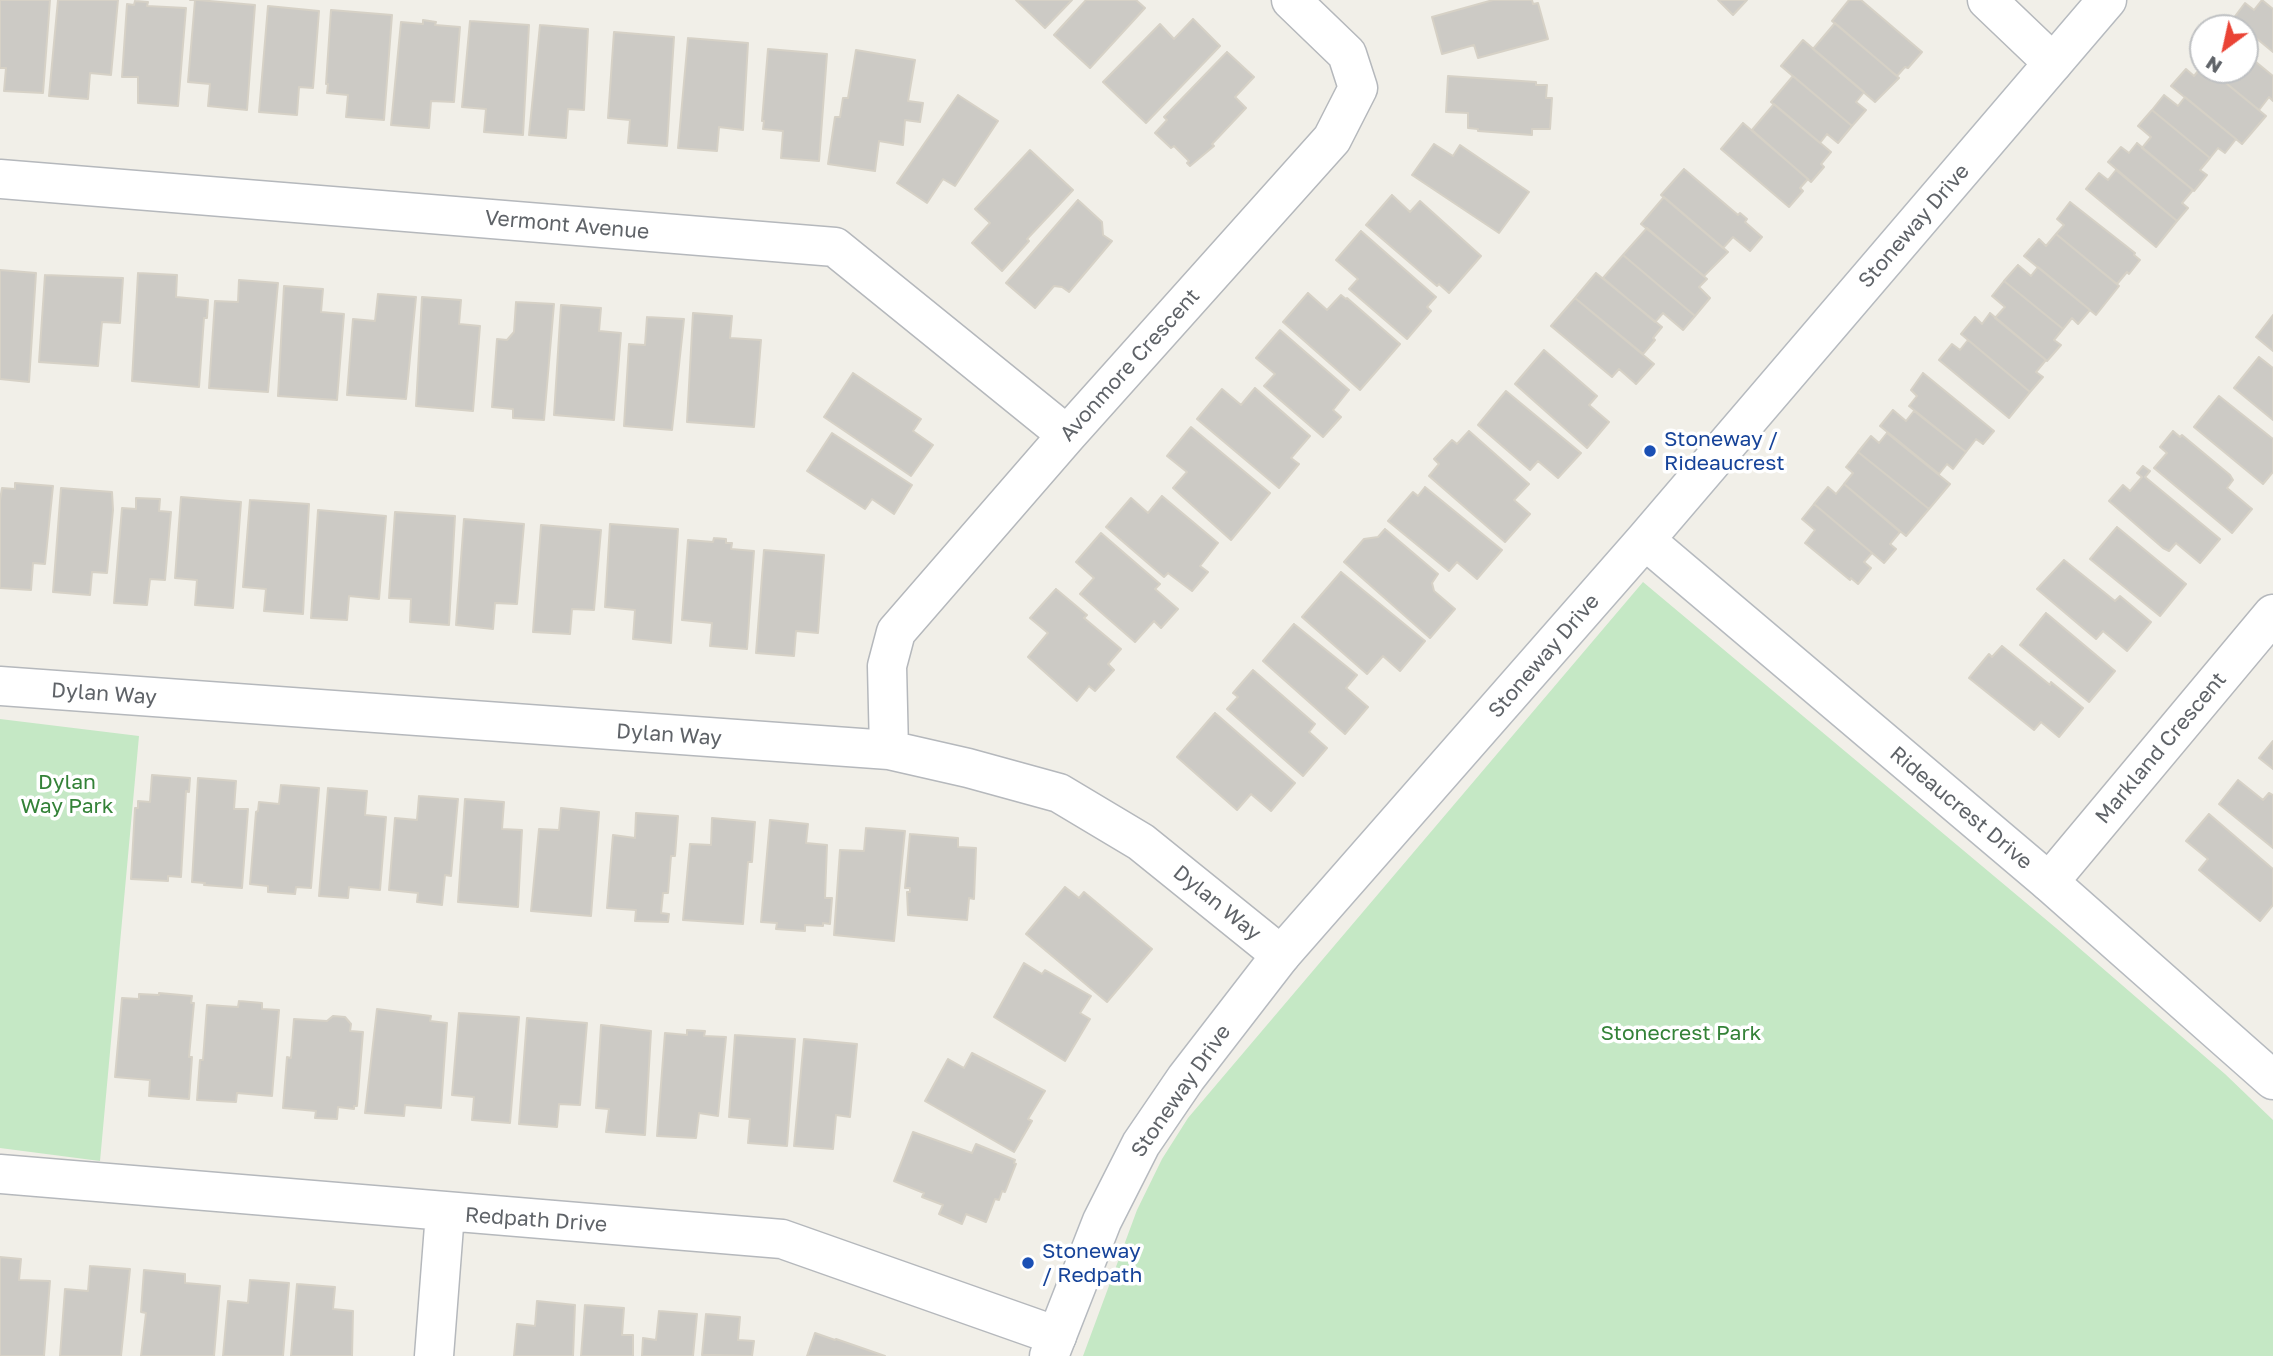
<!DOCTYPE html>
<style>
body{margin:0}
#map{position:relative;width:2273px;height:1356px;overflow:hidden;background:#f1efe8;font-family:"Golos Text",sans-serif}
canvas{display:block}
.north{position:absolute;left:2189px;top:14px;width:70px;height:70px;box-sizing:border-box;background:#fff;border:2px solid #bfc1c3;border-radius:50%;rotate:213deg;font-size:19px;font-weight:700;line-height:28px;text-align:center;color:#5f6368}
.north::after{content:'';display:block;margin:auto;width:24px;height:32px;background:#ea4335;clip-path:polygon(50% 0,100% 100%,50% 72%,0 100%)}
</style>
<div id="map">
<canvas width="2273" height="1356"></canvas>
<div class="north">N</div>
</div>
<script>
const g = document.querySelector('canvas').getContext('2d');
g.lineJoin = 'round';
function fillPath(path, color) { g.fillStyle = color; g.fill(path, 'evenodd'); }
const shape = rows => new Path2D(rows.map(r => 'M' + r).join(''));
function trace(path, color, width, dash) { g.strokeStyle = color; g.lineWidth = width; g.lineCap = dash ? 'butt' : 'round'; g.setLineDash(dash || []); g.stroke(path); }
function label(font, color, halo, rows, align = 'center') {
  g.font = font + ' "Golos Text",sans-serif'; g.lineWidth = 7; g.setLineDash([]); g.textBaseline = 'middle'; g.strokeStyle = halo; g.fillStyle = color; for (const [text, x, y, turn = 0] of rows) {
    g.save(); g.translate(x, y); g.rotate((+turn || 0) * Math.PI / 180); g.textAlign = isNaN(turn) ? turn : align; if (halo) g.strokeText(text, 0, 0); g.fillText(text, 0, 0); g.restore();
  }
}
const green = shape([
 [1643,582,2056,928,2225,1074,2273,1120,2273,1356,1083,1356,1137,1210,1162,1159,1188,1118],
 [0,719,139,736,100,1161,0,1148]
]);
const building = shape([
 [0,0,50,0,43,93,4,91,6,68,0,68,0,0],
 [58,0,118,0,111,75,90,73,88,99,49,96,58,0],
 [190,0,198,0,255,5,247,110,208,106,210,84,188,82,195,0,190,0],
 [1016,0,1072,0,1045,28,1016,0],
 [1086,0,1136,0,1145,8,1090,68,1054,35,1086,0],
 [1493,0,1532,0,1533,4,1538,3,1548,39,1478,58,1474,45,1442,54,1432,17,1493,0],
 [1718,0,1747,0,1733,15,1718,0],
 [1849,0,1861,0,1922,52,1908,68,1905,67,1897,76,1832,21,1849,0],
 [2262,0,2273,9,2273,52,2233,19,2245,3,2254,10,2262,0],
 [135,1,148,2,147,6,186,8,178,106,138,103,138,77,122,77,127,4,134,5,135,1],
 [268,6,319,11,313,88,299,87,297,115,259,112,268,6],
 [331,10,392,15,384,120,346,117,348,95,327,93,328,84,326,84,331,10],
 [1193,19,1220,46,1146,123,1103,82,1160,24,1174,39,1193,19],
 [423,20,436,22,435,25,460,27,454,102,431,101,429,128,391,125,401,22,423,24,423,20],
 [470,21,529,25,523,135,484,132,486,109,462,107,470,21],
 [1835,23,1899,78,1875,102,1813,49,1835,23],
 [540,25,588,29,584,110,568,109,566,138,529,135,540,25],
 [614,32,674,37,667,146,628,143,630,120,608,118,614,32],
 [688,38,748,43,743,130,719,127,717,151,678,148,688,38],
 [1803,40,1864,92,1856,102,1866,110,1852,126,1781,66,1803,40],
 [768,49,827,54,819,161,781,158,783,131,763,129,764,121,762,121,768,49],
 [856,50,915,60,908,101,923,103,920,122,905,120,903,145,879,141,875,171,828,164,835,117,840,117,843,98,848,98,856,50],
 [1227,52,1254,77,1235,97,1246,108,1212,144,1214,146,1190,166,1187,163,1189,161,1174,146,1171,148,1155,133,1167,120,1164,117,1227,52],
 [2245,53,2273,76,2273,101,2269,97,2259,110,2210,70,2245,70,2245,53],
 [2203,65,2203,70,2210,70,2266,116,2242,144,2171,86,2186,69,2194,76,2203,65],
 [1448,76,1536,82,1536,85,1547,85,1546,98,1552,98,1550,129,1532,129,1532,135,1478,131,1478,129,1468,128,1468,113,1446,112,1448,76],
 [1793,76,1852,126,1838,143,1827,134,1820,143,1771,102,1793,76],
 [958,95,998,121,955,186,943,179,927,203,897,183,958,95],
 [2164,95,2178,106,2185,97,2236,139,2225,153,2218,148,2210,158,2152,110,2164,95],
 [1774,104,1831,152,1821,164,1824,167,1811,182,1752,130,1774,104],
 [2152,110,2210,158,2200,170,2207,175,2194,191,2142,148,2151,137,2138,126,2152,110],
 [1743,123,1808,179,1800,188,1803,191,1789,207,1721,149,1743,123],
 [2137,143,2193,190,2182,203,2188,208,2177,221,2108,162,2121,147,2129,153,2137,143],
 [1434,144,1453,156,1460,145,1529,192,1499,233,1412,175,1434,144],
 [1030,150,1073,190,1027,239,1029,241,1002,271,972,243,990,223,975,209,1030,150],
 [1684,169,1738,215,1740,213,1747,219,1745,222,1762,237,1750,251,1733,237,1723,248,1661,195,1684,169],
 [2116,170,2177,221,2156,247,2086,189,2099,173,2108,180,2116,170],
 [1392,195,1410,212,1420,201,1481,256,1449,293,1439,284,1437,286,1366,225,1392,195],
 [1664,197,1728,252,1704,276,1641,224,1664,197],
 [1078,200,1102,222,1103,235,1112,241,1069,292,1062,287,1054,286,1035,308,1006,283,1078,200],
 [2070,202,2135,253,2134,255,2140,260,2129,274,2127,272,2117,284,2056,234,2064,225,2057,219,2070,202],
 [1647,228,1707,279,1699,287,1710,298,1695,316,1623,255,1647,228],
 [1361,231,1436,297,1427,307,1431,311,1407,339,1349,289,1358,279,1336,260,1361,231],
 [2056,234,2119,286,2096,315,2024,256,2039,239,2046,246,2056,234],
 [1623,255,1695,316,1683,330,1663,313,1655,322,1603,278,1623,255],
 [2018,265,2031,276,2038,267,2090,310,2078,324,2072,318,2063,329,2004,281,2018,265],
 [0,270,36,273,29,382,0,379,0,270],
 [138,273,177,275,176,297,208,300,207,318,204,318,199,387,132,381,138,273],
 [1596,273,1662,327,1653,338,1655,340,1643,354,1575,298,1596,273],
 [45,275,123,278,120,323,102,322,98,366,39,362,45,275],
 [239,280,278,283,268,392,209,388,215,301,238,302,239,280],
 [2004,281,2063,329,2054,340,2061,345,2047,361,1995,318,2005,307,1992,296,2004,281],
 [284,286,323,289,321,312,344,314,337,400,278,396,284,286],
 [1308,293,1327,310,1341,295,1346,299,1347,298,1400,344,1360,390,1283,322,1308,293],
 [378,294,416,297,406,399,347,395,353,319,375,321,378,294],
 [422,297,461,300,459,324,480,326,473,411,416,406,422,297],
 [1575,298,1654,364,1636,384,1619,369,1612,377,1551,326,1575,298],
 [516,302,554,304,544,420,513,418,513,409,492,407,497,339,507,340,514,332,516,302],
 [561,305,601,308,599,331,621,333,614,420,554,415,561,305],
 [693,313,732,316,730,338,761,340,754,427,687,422,693,313],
 [1990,313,2046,360,2036,372,2043,377,2030,392,1961,334,1975,317,1982,324,1990,313],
 [2273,315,2273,351,2256,337,2273,315],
 [647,317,684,319,672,430,624,426,629,344,645,345,647,317],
 [1280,330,1349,390,1333,410,1341,417,1323,437,1264,386,1275,374,1256,358,1280,330],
 [1968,340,2030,392,2009,418,1939,360,1952,344,1960,350,1968,340],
 [1544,350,1597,396,1589,405,1609,422,1587,448,1515,384,1544,350],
 [2259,357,2273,368,2273,420,2234,388,2259,357],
 [853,373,921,419,913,431,933,445,911,476,824,417,853,373],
 [1923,373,1994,431,1983,444,1976,439,1966,452,1909,406,1917,396,1911,390,1923,373],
 [1255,388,1310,436,1291,458,1299,464,1279,488,1197,419,1222,389,1241,405,1255,388],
 [1506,391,1581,453,1558,478,1538,461,1530,470,1478,425,1506,391],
 [2219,396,2273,439,2273,472,2263,484,2194,427,2219,396],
 [1893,410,1906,421,1914,411,1966,452,1953,469,1947,464,1939,474,1880,426,1893,410],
 [1191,427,1270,493,1231,540,1173,488,1187,472,1167,456,1191,427],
 [1469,431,1529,484,1514,500,1530,514,1505,542,1429,476,1439,464,1434,459,1452,440,1457,444,1469,431],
 [2173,431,2180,437,2182,435,2230,475,2233,480,2227,488,2252,509,2232,533,2154,468,2167,453,2160,447,2173,431],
 [832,433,912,485,894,514,872,499,865,509,807,471,832,433],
 [1887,433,1950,484,1929,509,1858,452,1871,436,1879,443,1887,433],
 [1858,452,1929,509,1906,536,1844,484,1853,473,1846,467,1858,452],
 [2143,466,2150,471,2145,477,2220,539,2200,563,2176,543,2169,551,2163,548,2109,501,2123,485,2130,491,2142,477,2137,473,2143,466],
 [15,483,53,486,45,564,33,563,31,590,0,588,0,500,2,488,15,489,15,483],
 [1844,484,1900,532,1890,544,1896,549,1884,563,1814,504,1828,487,1836,494,1844,484],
 [1425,487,1502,550,1477,579,1457,562,1449,571,1388,521,1413,492,1418,496,1425,487],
 [61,488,112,492,113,510,107,573,92,572,90,595,53,592,61,488],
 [1162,496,1218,543,1200,566,1208,572,1192,591,1168,573,1164,577,1106,527,1131,498,1148,513,1162,496],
 [181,497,241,502,233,608,195,605,197,580,175,578,181,497],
 [136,498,160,499,159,511,171,512,165,580,150,579,147,605,114,603,122,508,136,509,136,498],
 [250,500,309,504,303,614,264,611,266,589,243,587,250,500],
 [1814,504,1872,553,1864,562,1871,568,1858,584,1851,578,1850,580,1805,543,1815,530,1802,519,1814,504],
 [318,510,386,516,379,599,349,596,347,620,311,618,318,510],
 [395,512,455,516,449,625,410,622,411,599,389,598,395,512],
 [464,519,524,524,517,604,495,603,493,629,456,625,464,519],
 [610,524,678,529,671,643,633,639,635,610,605,607,610,524],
 [541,525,601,530,594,610,572,609,570,634,533,632,541,525],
 [2117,527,2186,584,2160,616,2090,559,2117,527],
 [1385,529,1438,574,1432,583,1434,591,1455,609,1430,638,1344,562,1364,539,1378,537,1385,529],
 [1101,533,1160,584,1155,589,1178,609,1161,628,1154,621,1135,642,1080,594,1094,578,1076,562,1101,533],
 [714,538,726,539,726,543,732,543,731,549,754,551,747,649,710,646,712,623,682,620,688,540,713,542,714,538],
 [764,550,824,555,818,633,796,631,794,656,756,653,764,550],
 [2064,560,2115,601,2120,596,2151,622,2127,651,2103,631,2096,639,2037,589,2064,560],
 [1341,572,1425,641,1400,671,1383,656,1367,674,1302,617,1341,572],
 [1056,589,1087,615,1084,618,1121,649,1108,664,1114,670,1095,691,1089,686,1077,701,1028,657,1048,633,1030,618,1056,589],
 [2046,613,2115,671,2089,702,2020,645,2046,613],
 [1294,624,1357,675,1346,688,1368,707,1345,734,1263,661,1294,624],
 [2002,646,2050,685,2051,682,2083,708,2059,737,2041,722,2034,730,1969,678,1989,654,1992,657,2002,646],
 [1253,670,1315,724,1309,732,1327,748,1303,776,1227,709,1238,697,1233,693,1253,670],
 [1215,713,1295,783,1271,811,1251,794,1237,810,1177,757,1215,713],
 [2273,741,2273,769,2259,758,2273,741],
 [152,775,190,778,189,792,186,791,181,877,168,876,168,881,131,879,135,808,138,808,138,801,150,802,152,775],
 [198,778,236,781,234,809,248,809,242,888,204,885,205,883,192,882,198,778],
 [2238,780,2263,800,2269,793,2273,795,2273,848,2219,804,2238,780],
 [281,785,319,788,311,888,296,887,295,894,268,892,268,886,250,884,256,812,258,811,259,802,279,804,281,785],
 [328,788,367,791,365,815,386,817,380,890,349,887,348,898,319,896,328,788],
 [419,796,458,799,451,876,445,875,442,905,417,902,418,893,389,890,395,818,417,820,419,796],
 [465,799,504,802,502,829,522,830,518,907,458,902,465,799],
 [561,808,599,812,591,916,531,911,539,829,559,830,561,808],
 [636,813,678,816,675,856,671,856,668,893,663,893,661,913,669,914,668,922,635,921,636,910,607,908,613,835,635,838,636,813],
 [2209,814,2273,869,2273,905,2260,921,2199,870,2208,859,2186,841,2209,814],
 [712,818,755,822,752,862,748,862,743,924,683,920,690,844,711,845,712,818],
 [770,820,808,824,806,843,827,845,825,898,832,898,830,924,823,923,823,926,805,925,805,931,776,929,777,923,761,922,770,820],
 [866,828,905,831,894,941,834,935,840,850,864,851,866,828],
 [910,834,958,838,958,847,976,848,974,899,969,898,967,920,908,915,907,892,910,892,910,888,905,888,910,834],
 [1065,887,1079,898,1084,892,1152,949,1107,1002,1026,934,1065,887],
 [1024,963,1042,974,1045,970,1091,996,1080,1013,1090,1019,1065,1061,994,1017,1024,963],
 [159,993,192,996,191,1003,194,1003,189,1057,192,1057,189,1099,149,1096,150,1080,115,1077,122,998,139,999,139,994,159,995,159,993],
 [239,1001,262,1003,262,1009,279,1010,272,1096,237,1093,236,1102,197,1100,200,1060,203,1060,207,1005,238,1007,239,1001],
 [377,1009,431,1016,430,1021,447,1023,441,1108,405,1105,404,1116,365,1113,377,1009],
 [459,1013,519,1017,510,1123,472,1120,474,1097,452,1095,459,1013],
 [333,1016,345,1017,351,1024,350,1031,363,1032,357,1106,354,1106,354,1109,338,1107,337,1119,315,1118,316,1111,283,1108,287,1057,291,1058,294,1019,327,1021,333,1016],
 [527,1018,587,1023,580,1105,559,1104,557,1127,519,1124,527,1018],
 [601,1025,651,1031,645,1135,606,1132,609,1109,596,1108,601,1025],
 [687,1030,705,1031,704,1036,726,1037,718,1116,699,1113,696,1138,657,1136,665,1033,687,1035,687,1030],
 [735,1035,795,1039,787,1146,748,1143,750,1119,729,1117,735,1035],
 [804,1039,857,1044,850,1117,836,1115,833,1149,794,1146,804,1039],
 [972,1053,1045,1091,1028,1119,1032,1121,1014,1152,925,1101,948,1059,964,1068,972,1053],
 [913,1132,972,1153,976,1144,1015,1160,1014,1163,1016,1164,1005,1192,1002,1191,999,1200,995,1199,986,1222,966,1214,962,1224,939,1214,943,1205,922,1197,924,1193,894,1181,913,1132],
 [0,1257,21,1259,19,1280,50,1281,44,1356,0,1356,0,1257],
 [90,1266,130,1269,121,1356,60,1356,65,1289,88,1291,90,1266],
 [144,1270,185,1274,185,1283,220,1286,214,1356,141,1356,146,1313,141,1312,144,1270],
 [250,1280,289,1283,283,1356,223,1356,228,1301,248,1303,250,1280],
 [297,1284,335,1287,333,1309,353,1311,352,1356,291,1356,297,1284],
 [537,1301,575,1305,573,1356,514,1356,517,1324,535,1326,537,1301],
 [585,1305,624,1308,622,1335,633,1335,633,1356,581,1356,585,1305],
 [659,1311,697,1314,693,1356,642,1356,643,1338,656,1340,659,1311],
 [706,1314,740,1317,738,1340,754,1341,752,1356,702,1355,706,1314],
 [815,1333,835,1340,836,1339,885,1356,807,1356,815,1333]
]);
const street = shape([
 [1987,0,2053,63],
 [0,179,835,247,1067,435],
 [0,686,889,750,968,768,1059,793,1141,842,1281,955],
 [889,750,887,666,896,632,1067,435,1332,139,1358,88,1347,54,1291,0],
 [2049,882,2273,614],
 [0,1174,782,1239,1057,1336],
 [434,1356,445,1213]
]);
const secondary = shape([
 [1645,540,2049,882,2273,1080],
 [1049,1356,1102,1221,1141,1144,1186,1078,1281,955,1645,540,2107,0]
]);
const markers = [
 [1650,451,7,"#1a4fb4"],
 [1028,1263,7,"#1a4fb4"]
];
const streetNames = [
 ["Vermont Avenue",567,225,5],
 ["Stoneway Drive",1914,226,-49],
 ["Avonmore Crescent",1130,365,-48],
 ["Stoneway Drive",1544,656,-49],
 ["Dylan Way",104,694,4],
 ["Dylan Way",669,735,4],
 ["Markland Crescent",2161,748,-50],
 ["Rideaucrest Drive",1961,808,40],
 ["Dylan Way",1217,903,39],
 ["Stoneway Drive",1181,1091,-55],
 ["Redpath Drive",536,1220,4]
];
const transitNames = [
 ["Stoneway /",1664,439],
 ["Rideaucrest",1664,463],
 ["Stoneway",1042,1251],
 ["/ Redpath",1042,1275]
];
const parkNames = [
 ["Dylan",67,782],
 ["Way Park",67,806],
 ["Stonecrest Park",1681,1033]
];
fillPath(green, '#c5e8c5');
fillPath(building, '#cccac5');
trace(building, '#d6d1c6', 2);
trace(street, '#b5b8bc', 41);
trace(secondary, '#b6babf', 41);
trace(street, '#fff', 38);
trace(secondary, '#fff', 38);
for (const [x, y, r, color] of markers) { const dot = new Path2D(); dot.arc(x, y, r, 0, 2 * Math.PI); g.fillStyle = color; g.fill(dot); trace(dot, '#fff', 2.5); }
label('21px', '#5f6368', '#fff', streetNames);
label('21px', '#164399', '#fff', transitNames, 'left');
label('21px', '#348238', '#fff', parkNames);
</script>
